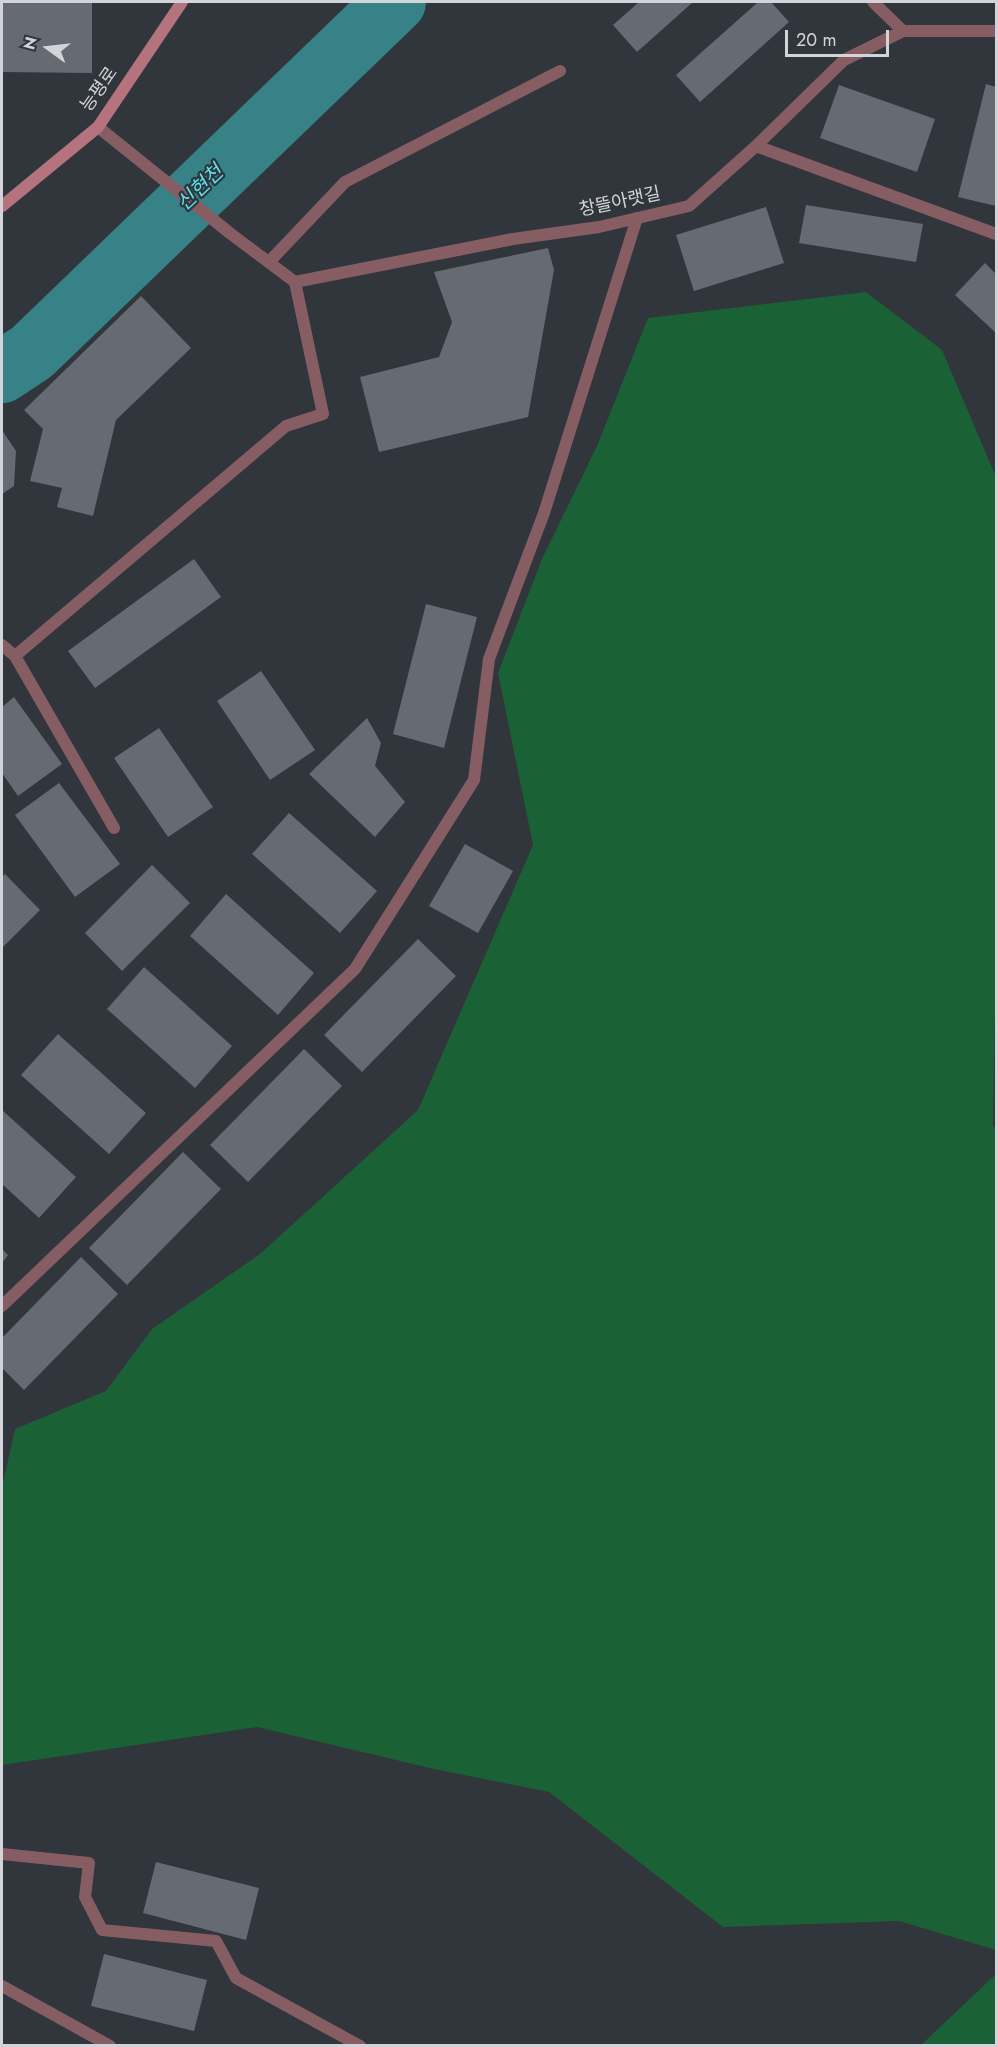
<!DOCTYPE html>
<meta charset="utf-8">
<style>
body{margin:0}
#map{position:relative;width:998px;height:2047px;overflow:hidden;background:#31353c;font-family:Jost,sans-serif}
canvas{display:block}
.frame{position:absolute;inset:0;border:3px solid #d2d4d9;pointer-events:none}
.north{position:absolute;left:18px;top:18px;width:60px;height:60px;-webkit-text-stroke:4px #31353c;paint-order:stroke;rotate:285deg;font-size:16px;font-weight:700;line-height:24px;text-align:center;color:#d2d4d9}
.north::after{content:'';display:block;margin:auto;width:21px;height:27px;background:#d2d4d9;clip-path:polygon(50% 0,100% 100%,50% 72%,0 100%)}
.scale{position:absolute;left:785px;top:30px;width:104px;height:27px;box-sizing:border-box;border:3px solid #d2d4d9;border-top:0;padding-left:8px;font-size:18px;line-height:21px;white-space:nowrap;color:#d2d4d9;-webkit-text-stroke:4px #31353c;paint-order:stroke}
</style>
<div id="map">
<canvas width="998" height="2047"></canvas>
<div class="frame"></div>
<div class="north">N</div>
<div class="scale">20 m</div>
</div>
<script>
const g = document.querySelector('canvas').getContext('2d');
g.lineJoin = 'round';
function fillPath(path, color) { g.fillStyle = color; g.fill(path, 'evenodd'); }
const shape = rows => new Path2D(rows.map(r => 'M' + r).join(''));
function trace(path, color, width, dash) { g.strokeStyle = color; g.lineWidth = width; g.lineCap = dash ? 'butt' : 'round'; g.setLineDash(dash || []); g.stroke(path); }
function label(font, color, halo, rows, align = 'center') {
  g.font = font + ' Jost,"Noto Sans KR",sans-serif'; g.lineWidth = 4.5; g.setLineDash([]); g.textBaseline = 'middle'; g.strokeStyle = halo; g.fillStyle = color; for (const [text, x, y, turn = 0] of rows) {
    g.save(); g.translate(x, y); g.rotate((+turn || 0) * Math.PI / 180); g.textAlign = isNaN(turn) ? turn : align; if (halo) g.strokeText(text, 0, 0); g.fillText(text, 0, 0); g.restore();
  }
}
const green = shape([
 [866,292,942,350,996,477,996,999,995,1006,993,1127,996,1126,996,1950,899,1921,723,1927,549,1792,434,1769,257,1727,2,1765,2,1487,15,1429,106,1391,152,1329,260,1254,418,1110,533,845,498,673,542,559,597,446,648,318],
 [996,1974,996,2045,921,2045]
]);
const river = shape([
 [2,372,32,352,395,2]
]);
const building = shape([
 [2,2,92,2,92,73,2,72],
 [639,2,693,2,637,52,613,25],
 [758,2,771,2,789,22,700,102,676,75],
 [986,84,996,87,996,206,958,197],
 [839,85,935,119,917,172,820,138],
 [806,205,923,224,916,262,799,243],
 [766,207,784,263,694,291,676,235],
 [548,248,554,270,528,417,379,452,360,377,439,357,452,322,434,272],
 [985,263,996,274,996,333,955,295],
 [141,296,191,348,116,420,93,516,57,507,62,488,30,481,43,429,24,410],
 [2,430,16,451,14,486,2,494],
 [194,559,221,597,95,688,68,651],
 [426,604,477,617,444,748,393,734],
 [261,671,315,750,270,780,217,701],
 [14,697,62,764,18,796,2,773,2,707],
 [367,718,381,743,375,766,405,802,375,837,309,774],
 [159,728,213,807,168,837,114,758],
 [59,783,120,864,75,897,15,815],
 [289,813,377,891,340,933,252,854],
 [465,844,513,871,478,933,429,906],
 [152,865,190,903,122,971,85,933],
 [5,874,40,910,2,948,2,877],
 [226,894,314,973,278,1015,190,936],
 [418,939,456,976,362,1072,324,1035],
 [144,967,232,1046,195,1088,107,1009],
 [58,1034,146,1113,109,1154,21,1075],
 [304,1049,342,1086,248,1182,210,1145],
 [2,1110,76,1177,39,1218,2,1184],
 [183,1152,221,1189,127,1285,89,1248],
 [2,1249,8,1255,2,1263],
 [81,1257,118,1294,24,1390,2,1368,2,1338],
 [156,1862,259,1888,246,1940,143,1913],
 [104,1954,207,1980,194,2031,91,2006]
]);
const service = shape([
 [873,2,903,31],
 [269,262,345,182,560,71],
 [2,645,15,656,114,828],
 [15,656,286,426,323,414,295,282],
 [2,1306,355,969,474,780,489,659,544,513,637,218],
 [2,1854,89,1863,85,1897,102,1930,216,1941,236,1978,360,2046],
 [2,1986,110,2046]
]);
const minor = shape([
 [98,127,231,234,295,282,513,239,599,227,689,206,756,146,844,60,903,31,996,31],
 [756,146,996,234]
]);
const secondary = shape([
 [2,206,98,127,182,2]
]);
const streetNames = [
 ["능평로",100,90,-55],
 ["창뜰아랫길",620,203,-12]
];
const waterNames = [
 ["신현천",201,189,-44]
];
fillPath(green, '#1a6135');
trace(river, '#368286', 62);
fillPath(building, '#666a73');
trace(service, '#875d64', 12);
trace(minor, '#875d64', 12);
trace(secondary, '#b5737e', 12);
label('18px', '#d2d4d9', '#31353c', streetNames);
label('italic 20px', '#54e6ef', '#31353c', waterNames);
</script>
